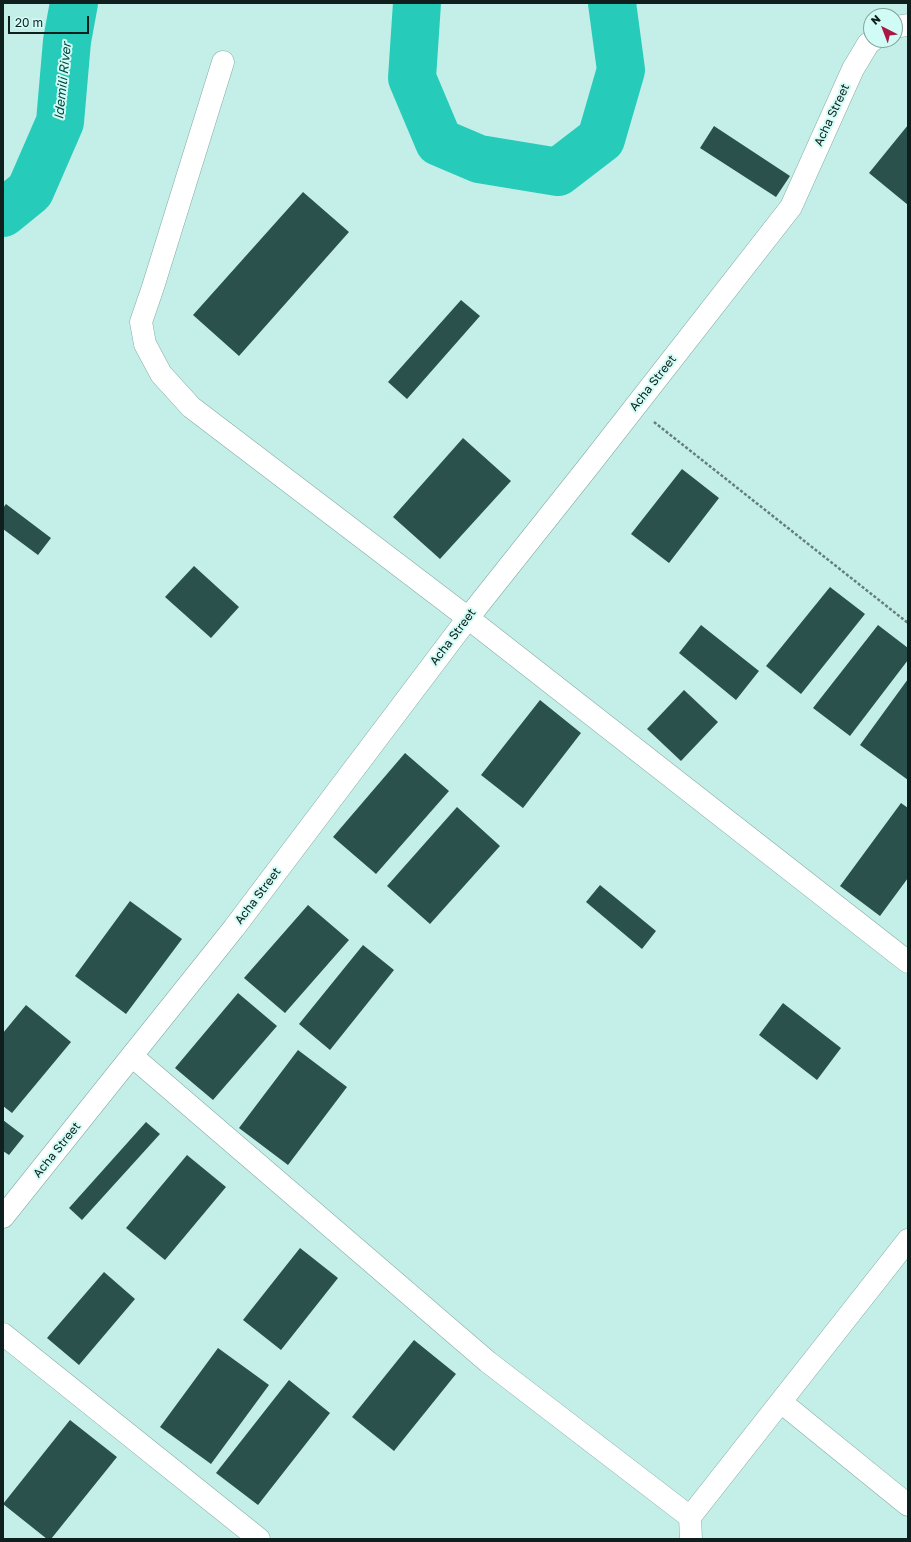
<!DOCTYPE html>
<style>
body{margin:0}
#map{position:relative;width:911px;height:1542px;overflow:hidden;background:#c4efe8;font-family:"Golos Text",sans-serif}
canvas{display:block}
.frame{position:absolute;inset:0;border:4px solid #0f1f1d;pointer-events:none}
.north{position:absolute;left:863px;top:8px;width:40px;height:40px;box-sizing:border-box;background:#d1fcf5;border:1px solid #83a49f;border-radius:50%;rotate:318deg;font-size:11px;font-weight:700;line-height:16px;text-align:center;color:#0f1f1d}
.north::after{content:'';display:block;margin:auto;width:14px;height:18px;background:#ab1745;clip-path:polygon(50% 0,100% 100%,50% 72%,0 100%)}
.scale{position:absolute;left:8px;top:16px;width:81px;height:18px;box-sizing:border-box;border:2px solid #0f1f1d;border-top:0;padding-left:5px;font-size:12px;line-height:14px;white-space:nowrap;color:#0f1f1d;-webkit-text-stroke:3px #d1fcf5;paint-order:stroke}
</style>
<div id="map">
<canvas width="911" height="1542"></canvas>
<div class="frame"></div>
<div class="north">N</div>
<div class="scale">20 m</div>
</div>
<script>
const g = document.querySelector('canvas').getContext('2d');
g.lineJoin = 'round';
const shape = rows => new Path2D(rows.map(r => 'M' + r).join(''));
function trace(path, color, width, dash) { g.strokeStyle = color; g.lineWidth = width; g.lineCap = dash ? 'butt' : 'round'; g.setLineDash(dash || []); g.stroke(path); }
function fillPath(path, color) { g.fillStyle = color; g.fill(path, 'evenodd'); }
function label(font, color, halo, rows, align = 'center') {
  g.font = font + ' "Golos Text",sans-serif'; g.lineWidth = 4; g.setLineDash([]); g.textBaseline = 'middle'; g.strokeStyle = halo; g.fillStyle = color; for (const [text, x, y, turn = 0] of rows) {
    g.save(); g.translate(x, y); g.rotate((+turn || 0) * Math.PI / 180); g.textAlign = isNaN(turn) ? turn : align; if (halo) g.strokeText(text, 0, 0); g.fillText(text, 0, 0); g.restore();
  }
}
const river = shape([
 [417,3,412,78,439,142,479,159,558,172,601,139,621,70,612,3],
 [3,213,30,191,60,122,67,41,74,3]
]);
const building = shape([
 [908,125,908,205,869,173],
 [714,126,790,176,776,197,700,148],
 [303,192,349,232,239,356,193,315],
 [461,300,480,316,407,399,388,382],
 [463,438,511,481,440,559,393,517],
 [682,469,719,498,669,563,631,534],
 [6,504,51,538,38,555,3,529,3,508],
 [194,566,239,607,211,638,165,597],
 [830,587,865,614,801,694,766,666],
 [701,625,759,671,736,700,679,653],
 [878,625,908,648,908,660,850,736,813,708],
 [908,679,908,780,860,745],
 [684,690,718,722,681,761,647,729],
 [540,700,581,733,523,808,481,775],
 [405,753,449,791,376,874,333,837],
 [901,803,908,808,908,878,880,916,840,886],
 [457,807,500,846,430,924,387,886],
 [600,885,656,931,642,949,586,902],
 [130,901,182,939,126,1014,75,976],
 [308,905,349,940,285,1013,244,978],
 [363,945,394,970,330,1050,299,1024],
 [238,993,277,1026,213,1100,175,1068],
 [783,1003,841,1048,817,1080,759,1035],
 [26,1005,71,1042,12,1113,3,1106,3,1033],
 [298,1050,347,1087,288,1165,239,1128],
 [3,1120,24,1136,9,1155,3,1151],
 [146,1122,160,1134,82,1220,69,1208],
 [187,1155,226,1187,165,1260,126,1228],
 [300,1248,338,1278,281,1350,243,1320],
 [104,1272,135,1299,79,1365,47,1338],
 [414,1340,456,1374,394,1451,352,1417],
 [218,1348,269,1385,211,1464,160,1427],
 [289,1380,330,1413,258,1505,216,1473],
 [70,1420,117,1457,51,1539,47,1539,3,1504]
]);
const path = shape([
 [654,422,908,623]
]);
const street = shape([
 [895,27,908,25],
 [223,62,153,287,141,322,145,344,161,374,191,407,468,618,908,962],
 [132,1056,488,1362,690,1517],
 [3,1217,234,928,468,618,588,467,791,207,853,69,868,44,873,40],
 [3,1334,259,1539],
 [781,1402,908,1505],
 [691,1539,690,1517,908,1240]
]);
const streetNames = [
 ["Acha Street",832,115,-65],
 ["Acha Street",653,383,-52],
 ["Acha Street",453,637,-53],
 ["Acha Street",258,896,-53],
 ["Acha Street",57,1150,-51]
];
const waterNames = [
 ["Idemili River",63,81,-84]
];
trace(river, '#27cbba', 48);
fillPath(building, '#2a514b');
trace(street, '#83aca5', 23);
trace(path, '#637f7b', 2.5, [3, 2]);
trace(street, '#fff', 22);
label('12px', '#0f1f1d', '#d1fcf5', streetNames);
label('italic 13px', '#00463f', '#d1fcf5', waterNames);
</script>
